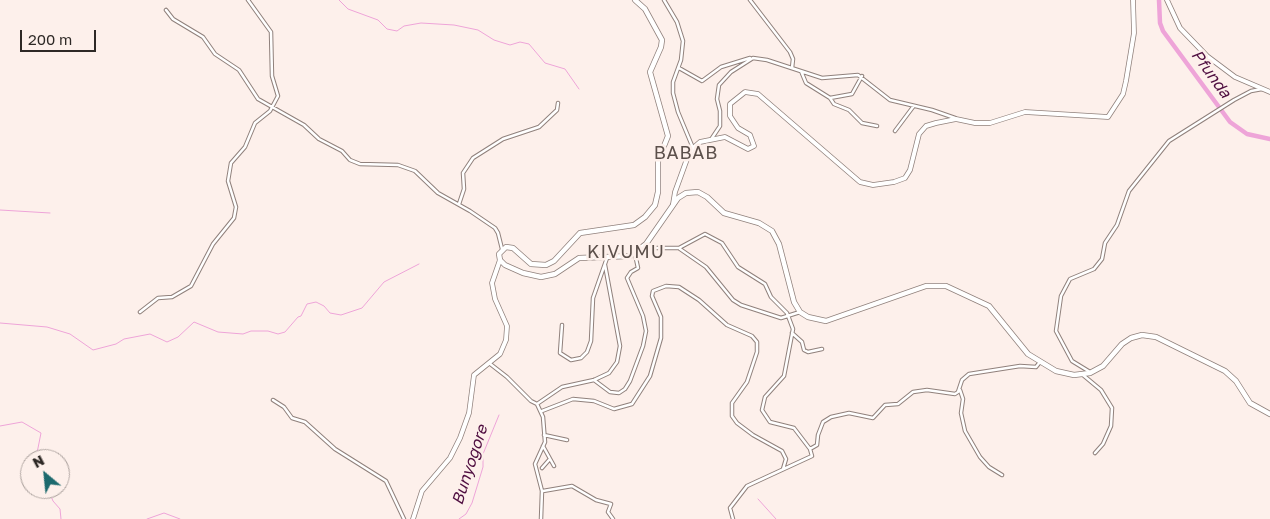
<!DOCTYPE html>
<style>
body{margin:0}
#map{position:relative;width:1270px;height:519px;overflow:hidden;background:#fdf0eb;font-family:"Golos Text",sans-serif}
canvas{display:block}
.north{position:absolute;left:20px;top:449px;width:50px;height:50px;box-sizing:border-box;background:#fdf0eb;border:1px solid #aaa09c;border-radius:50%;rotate:332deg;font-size:14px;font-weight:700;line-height:20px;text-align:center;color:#2e2926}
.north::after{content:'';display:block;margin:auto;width:18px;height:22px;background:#1d6a6e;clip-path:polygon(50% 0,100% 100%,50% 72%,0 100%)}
.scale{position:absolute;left:20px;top:30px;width:76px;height:22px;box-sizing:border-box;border:2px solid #2e2926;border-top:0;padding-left:6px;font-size:15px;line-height:18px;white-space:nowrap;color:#2e2926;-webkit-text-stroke:4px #fdf0eb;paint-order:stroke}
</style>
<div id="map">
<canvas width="1270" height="519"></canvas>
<div class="north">N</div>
<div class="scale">200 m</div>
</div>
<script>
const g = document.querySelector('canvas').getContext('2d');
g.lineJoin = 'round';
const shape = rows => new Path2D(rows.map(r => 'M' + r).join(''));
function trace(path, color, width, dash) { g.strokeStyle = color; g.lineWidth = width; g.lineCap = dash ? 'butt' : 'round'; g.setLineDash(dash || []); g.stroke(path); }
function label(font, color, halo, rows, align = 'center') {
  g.font = font + ' "Golos Text",sans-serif'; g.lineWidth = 5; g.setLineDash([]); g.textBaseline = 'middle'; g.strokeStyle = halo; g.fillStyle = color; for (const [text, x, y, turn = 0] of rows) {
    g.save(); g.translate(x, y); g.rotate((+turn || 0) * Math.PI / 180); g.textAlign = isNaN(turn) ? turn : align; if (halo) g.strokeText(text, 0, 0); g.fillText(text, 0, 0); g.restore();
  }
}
const stream = shape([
 [339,0,348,9,378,20,387,29,397,31,404,26,421,23,454,25,478,30,494,40,510,45,520,42,529,44,545,63,565,69,579,89],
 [0,210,50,213],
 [0,323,47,327,70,334,93,350,116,344,124,339,150,334,167,342,178,337,194,322,218,332,243,334,251,331,268,331,278,334,285,332,298,317,301,316,307,304,316,302,324,306,330,313,341,315,362,308,384,282,419,264],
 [0,426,22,422,41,433,37,453,39,459],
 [48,489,53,501,60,509,61,519],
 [758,499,776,519],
 [147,519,164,513,180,519],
 [459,519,466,514,472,503,483,467,483,454,499,415]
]);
const river = shape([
 [1159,0,1160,23,1163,31,1230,122,1247,134,1270,139]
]);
const minor = shape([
 [664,0,677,22,683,41,681,60,673,82,673,93,678,112,693,148],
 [750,0,790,52,793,59,792,68],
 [166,10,173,19,203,37,215,54,239,70,258,99,304,125,319,139,342,151,350,160,360,164,398,165,415,171,438,193,470,211,495,228,498,233,502,249],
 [679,68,702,81,721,67,750,58],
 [801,71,806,83,830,98,852,94,862,76],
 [830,98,834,104,849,110,862,123,877,126],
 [895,131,913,107],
 [712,138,720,126,720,111,717,99,719,85,731,72,753,58,767,60,822,78,858,75,890,100,932,110,955,118],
 [459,204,464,189,463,173,473,158,503,139,539,127,557,110,558,103],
 [642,248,679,248,705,234,722,243,738,267,765,284,771,297,787,313,793,329,784,376,765,397,762,410,770,422,794,428,810,449],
 [680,249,706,267,733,300,741,305,781,318,800,312],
 [140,312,158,298,172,297,191,286,213,244,234,218,236,207,228,181,231,163,245,147,255,123,270,111,278,96,272,76,271,32,248,0],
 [562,325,560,353,571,360,581,358,587,352,591,341,593,298,607,258],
 [792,333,802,342,804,350,808,352,822,349],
 [489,363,507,377,531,401,537,404,562,387,594,380,609,373,617,362,620,346,605,265],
 [1090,372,1072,361,1056,331,1061,296,1070,279,1094,269,1102,259,1105,243,1117,225,1129,191,1169,141,1234,100,1251,91,1262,89],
 [1083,375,1101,390,1112,408,1111,426,1103,444,1095,453],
 [594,380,610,392,619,393,625,389,630,381,643,346,646,331,643,316,627,278,631,272,638,268,635,254],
 [960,390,963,399,961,413,965,431,980,457,989,467,1002,475],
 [273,400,284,407,292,418,305,422,335,449,386,481,404,519],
 [537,404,543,417,545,442,535,464,542,491,541,519],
 [542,411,573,399,594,401,614,409,632,404,650,376,661,338,661,317,652,296,653,291,666,286,679,287,699,300,727,325,752,336,757,342,757,352,747,382,732,403,732,416,737,423,753,435,782,451,786,459,783,469],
 [544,435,567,440],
 [543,446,554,466],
 [542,468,549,460],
 [543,491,572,486,596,500,611,504,608,512,613,519],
 [733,519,730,508,747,486,812,456,810,449,817,445,818,435,823,422,831,417,849,413,873,418,885,405,898,404,913,392,927,390,955,394,958,392,962,380,969,374,1020,366,1036,367,1040,362]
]);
const major = shape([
 [1167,0,1180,28,1207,56,1235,77,1270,92],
 [673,204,675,192,687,159,693,148,700,142,725,137,748,149,754,146,750,135,738,128,730,116,730,104,745,92,758,94,860,182,873,185,894,182,905,178,910,170,919,134,926,126,936,123,956,119,975,123,990,123,1025,112,1108,117,1123,94,1126,81,1134,33,1133,0],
 [413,519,422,491,450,458,460,438,469,413,474,375,500,354,506,340,507,326,495,299,492,283,500,260]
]);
const highway = shape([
 [635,0,645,9,662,40,661,47,650,72,668,136,658,161,658,192,655,205,645,217,634,225,580,233,554,261,546,265,531,264,513,248,506,247,499,254,500,260,505,265,523,273,541,277,555,274,579,258,630,256,646,244,678,198,686,193,698,192,707,197,724,213,759,223,772,231,779,244,794,302,800,312,808,317,826,321,926,286,946,286,989,306,1028,354,1056,371,1074,375,1090,373,1103,366,1122,344,1131,338,1142,335,1156,337,1225,371,1236,381,1250,403,1270,414]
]);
const waterNames = [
 ["Pfunda",1211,74,54],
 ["Bunyogore",470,465,-72]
];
const quarterNames = [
 ["BABAB",686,153],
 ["KIVUMU",626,252]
];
trace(stream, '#eea4d8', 1);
trace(river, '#eea4d8', 4.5);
trace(minor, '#90817c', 4.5);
trace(major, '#90817c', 5.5);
trace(highway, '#90817c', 6);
trace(minor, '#fff', 2.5);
trace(major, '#fff', 4);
trace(highway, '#fff', 4.5);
label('italic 16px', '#4f0e40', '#fdf0eb', waterNames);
g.letterSpacing = '1px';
label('18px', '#5c504b', '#fdf0eb', quarterNames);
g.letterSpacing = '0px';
</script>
